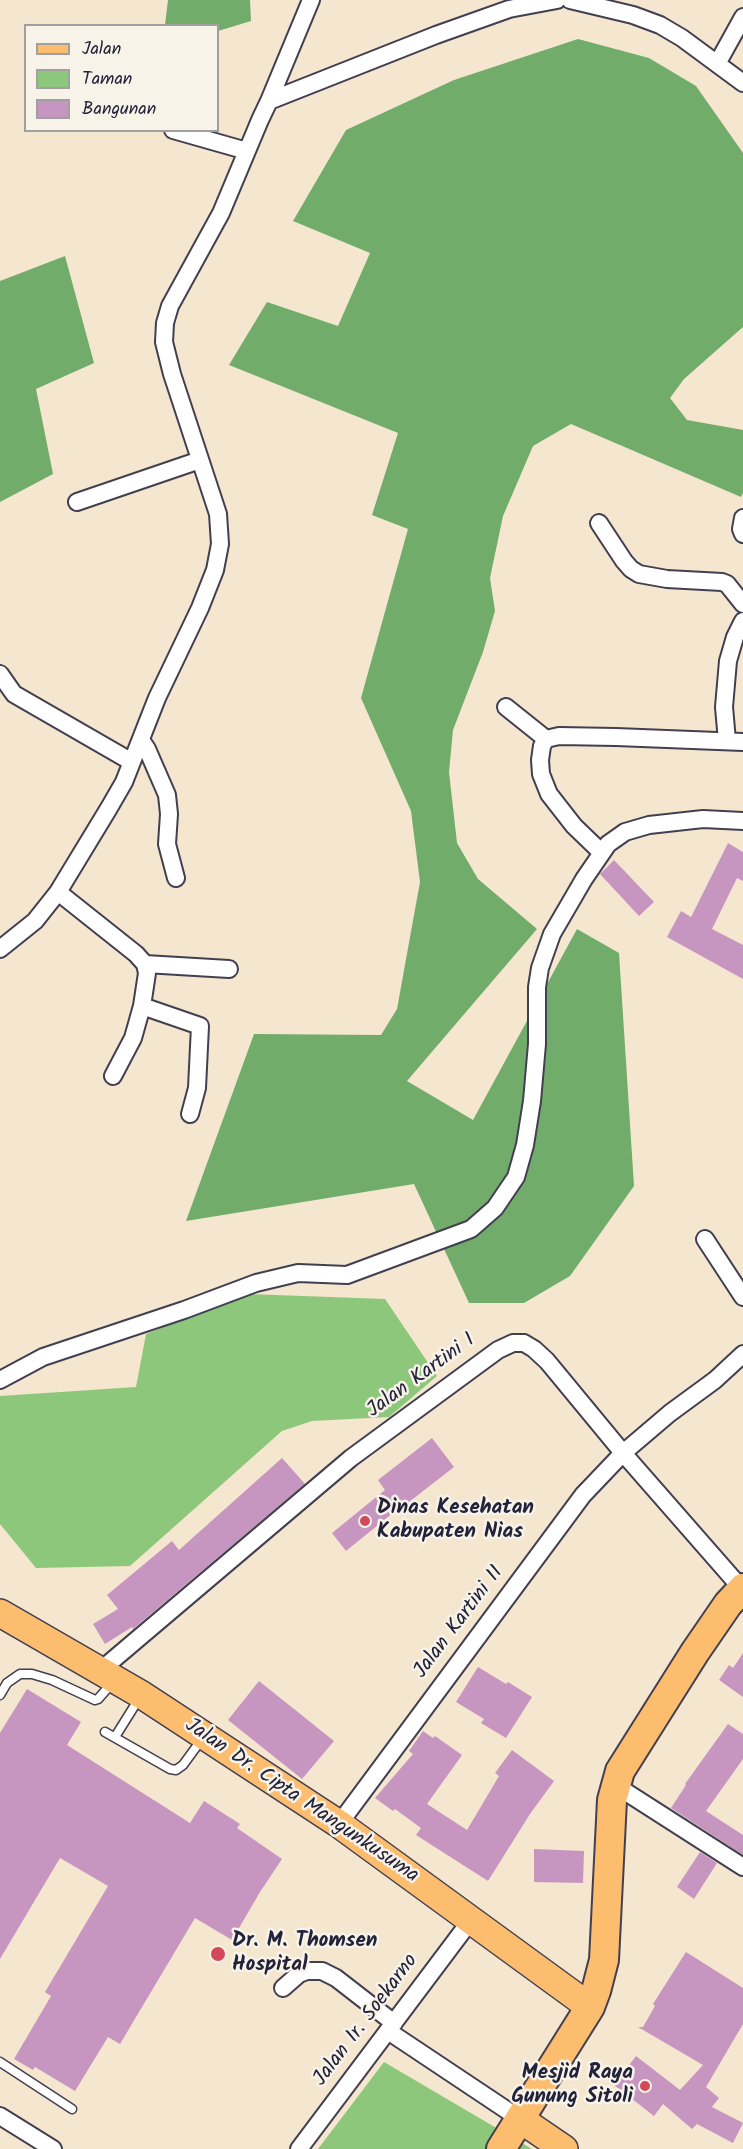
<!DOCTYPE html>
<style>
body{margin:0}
#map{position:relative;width:743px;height:2149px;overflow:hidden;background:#f5e6cf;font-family:Kalam,sans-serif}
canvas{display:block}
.legend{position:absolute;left:24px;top:24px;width:195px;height:108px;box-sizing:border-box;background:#f7f3e8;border:2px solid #a29fa3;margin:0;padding:8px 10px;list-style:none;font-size:18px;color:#22223b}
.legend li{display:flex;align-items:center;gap:12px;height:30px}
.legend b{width:30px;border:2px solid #a29fa3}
</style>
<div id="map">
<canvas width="743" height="2149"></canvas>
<ul class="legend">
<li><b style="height:8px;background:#fcbd6f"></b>Jalan</li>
<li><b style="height:16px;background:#8dc77b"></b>Taman</li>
<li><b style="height:16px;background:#c696c0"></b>Bangunan</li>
</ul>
</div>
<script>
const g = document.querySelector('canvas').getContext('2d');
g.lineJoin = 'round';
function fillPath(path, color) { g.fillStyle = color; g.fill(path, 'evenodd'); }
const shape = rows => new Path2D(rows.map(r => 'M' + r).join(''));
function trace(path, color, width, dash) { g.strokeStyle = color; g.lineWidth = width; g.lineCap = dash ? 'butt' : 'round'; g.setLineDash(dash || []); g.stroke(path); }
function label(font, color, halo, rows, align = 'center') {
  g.font = font + ' Kalam,sans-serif'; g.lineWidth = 5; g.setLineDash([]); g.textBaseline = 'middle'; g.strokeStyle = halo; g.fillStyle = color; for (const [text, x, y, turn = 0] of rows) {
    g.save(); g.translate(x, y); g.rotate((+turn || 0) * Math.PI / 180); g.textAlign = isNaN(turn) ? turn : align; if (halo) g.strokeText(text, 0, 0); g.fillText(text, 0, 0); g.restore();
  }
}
const green = shape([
 [248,1294,385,1299,437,1376,389,1417,312,1421,282,1431,130,1566,36,1568,0,1524,0,1396,136,1387,146,1334],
 [384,2062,493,2126,532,2149,318,2149]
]);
const forest = shape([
 [168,0,250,0,251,21,218,31,218,26,165,25],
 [578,39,649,58,696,86,743,153,743,327,684,379,670,398,687,420,743,430,743,493,741,497,571,424,533,446,503,516,490,578,495,611,483,652,453,730,449,772,457,843,478,879,537,929,407,1081,473,1120,577,929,619,953,634,1186,570,1276,524,1303,469,1303,414,1184,186,1221,254,1034,381,1035,397,1009,420,882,411,811,361,698,408,529,372,515,398,433,229,365,267,302,338,326,370,253,293,221,346,130,454,80],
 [65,256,94,363,36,389,53,474,0,502,0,281]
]);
const building = shape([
 [728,843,743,852,743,881,737,878,712,929,743,945,743,979,667,937,681,911,691,917],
 [614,860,654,902,639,916,600,874],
 [432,1438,454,1467,400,1509,399,1508,346,1551,332,1533,385,1490,378,1480],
 [282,1458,305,1484,133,1629,132,1627,105,1644,93,1624,118,1609,107,1595,172,1541,179,1550],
 [743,1653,743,1697,719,1680,729,1665,733,1668],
 [478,1667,506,1684,508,1682,532,1697,506,1738,481,1723,484,1719,456,1702],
 [259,1681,334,1741,302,1779,228,1720],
 [27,1689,81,1722,67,1745,190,1823,204,1801,240,1824,237,1828,282,1859,260,1892,232,1940,195,1918,120,2044,108,2037,75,2091,35,2067,33,2070,14,2059,51,1996,45,1992,108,1886,60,1858,0,1959,0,1733],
 [728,1724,743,1734,743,1759,706,1811,743,1835,743,1855,671,1808,686,1785,685,1784],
 [423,1731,433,1738,435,1736,462,1755,427,1804,467,1830,499,1776,495,1773,512,1750,554,1781,530,1814,488,1881,416,1835,421,1828,395,1809,393,1811,375,1798,413,1754,409,1751],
 [534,1849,584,1851,583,1883,534,1882],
 [700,1852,717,1863,694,1899,677,1887],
 [686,1952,743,1988,743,2024,706,2087,719,2098,712,2107,743,2123,733,2143,697,2124,692,2129,663,2104,654,2116,614,2085,636,2056,680,2090,703,2065,638,2027,643,2027,655,2006,653,2004]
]);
const service = shape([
 [0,1695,7,1683,20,1674,32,1674,52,1680,95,1700,98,1699,113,1682],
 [105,1732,170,1769,176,1770,183,1765,202,1739],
 [115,1737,140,1697],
 [0,2062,72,2109]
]);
const minor = shape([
 [570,0,633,15,660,25,682,38,743,83],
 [717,64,743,17],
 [269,101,311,0],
 [173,130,247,151],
 [77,502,200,460],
 [743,518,741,529,743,534],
 [599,523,624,561,631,569,639,574,667,579,722,582,727,584,743,604],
 [0,674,14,694,132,762],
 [506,707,546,739],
 [141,740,147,749,167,795,169,814,167,844,176,878],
 [727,741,724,707,728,661,735,637,743,621],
 [602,853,574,826,549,794,541,774,540,760,542,746,546,739,559,736,616,737,743,742],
 [58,892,136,954,145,964,147,973,142,1006,133,1038,113,1076],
 [0,949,35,921,58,892,109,808,124,782,157,698,200,608,215,570,220,544,218,514,172,374,164,342,165,323,170,306,221,213,260,120,269,101,436,35,509,9,557,0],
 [145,964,229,969],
 [142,1006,200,1026,197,1088,190,1114],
 [705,1239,743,1297],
 [0,1380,43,1357,184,1310,256,1283,298,1273,347,1275,471,1229,495,1208,516,1177,525,1145,532,1101,537,1044,537,987,540,968,552,934,584,879,608,844,625,832,649,825,703,819,743,821],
 [101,1670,351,1458,498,1350,513,1343,524,1343,534,1349,547,1361,623,1453,742,1589],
 [615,1785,743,1867],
 [339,1824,583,1495,623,1453,670,1413,715,1380,743,1354],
 [283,1988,299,1974,307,1971,322,1971,336,1978,394,2023],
 [388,2031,520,2119],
 [0,2116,53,2149],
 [299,2149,471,1920]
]);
const primary = shape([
 [0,1613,142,1695,339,1824,590,2007],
 [520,2119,564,2149]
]);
const trunk = shape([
 [501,2149,590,2007,596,1991,604,1960,612,1800,620,1771,695,1652,728,1604,743,1588]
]);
const markers = [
 [365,1521,6,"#d1495b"],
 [218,1954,8,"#d1495b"],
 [645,2086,6,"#d1495b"]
];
const streetNames = [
 ["Jalan Kartini I",422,1377,-36],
 ["Jalan Kartini II",460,1623,-53],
 ["Jalan Dr. Cipta Mangunkusuma",301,1802,34],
 ["Jalan Ir. Soekarno",367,2021,-53]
];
const poiNames = [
 ["Dinas Kesehatan",377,1509],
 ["Kabupaten Nias",377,1533],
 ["Dr. M. Thomsen",232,1942],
 ["Hospital",232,1966],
 ["Mesjid Raya",633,2074,"right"],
 ["Gunung Sitoli",633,2098,"right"]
];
fillPath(green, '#8dc77b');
fillPath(forest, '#72ac6b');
fillPath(building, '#c696c0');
trace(service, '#423f51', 11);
trace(minor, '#423f51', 20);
trace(primary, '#423f51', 30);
trace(trunk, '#423f51', 32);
trace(service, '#fff', 8);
trace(minor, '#fff', 16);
trace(primary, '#fcbd6f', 27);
trace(trunk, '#fcbd6f', 28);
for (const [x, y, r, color] of markers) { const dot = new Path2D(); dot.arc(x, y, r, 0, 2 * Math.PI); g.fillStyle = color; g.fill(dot); trace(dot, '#f7f3e8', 2); }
label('21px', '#22223b', '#f7f3e8', streetNames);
label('bold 21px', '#22223b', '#f7f3e8', poiNames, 'left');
</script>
